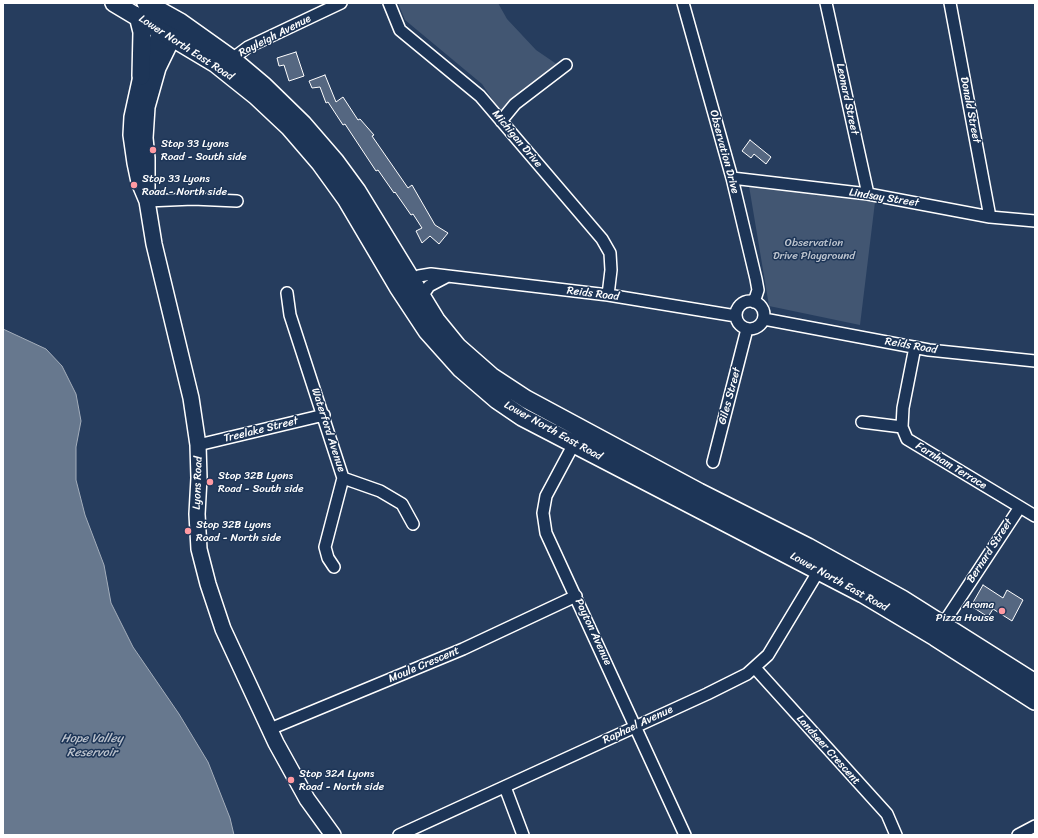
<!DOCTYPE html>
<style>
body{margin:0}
#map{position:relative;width:1038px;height:838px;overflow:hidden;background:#263d5e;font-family:Sriracha,sans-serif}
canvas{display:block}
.frame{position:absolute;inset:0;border:4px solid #fff;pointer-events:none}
</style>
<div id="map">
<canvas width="1038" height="838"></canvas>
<div class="frame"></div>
</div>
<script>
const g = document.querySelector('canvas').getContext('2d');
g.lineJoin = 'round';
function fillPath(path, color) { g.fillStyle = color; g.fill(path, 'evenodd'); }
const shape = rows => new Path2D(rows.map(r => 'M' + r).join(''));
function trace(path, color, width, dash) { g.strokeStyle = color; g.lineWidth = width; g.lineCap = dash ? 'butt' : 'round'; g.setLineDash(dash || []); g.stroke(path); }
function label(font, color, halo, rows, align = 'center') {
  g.font = font + ' Sriracha,sans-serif'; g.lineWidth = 3; g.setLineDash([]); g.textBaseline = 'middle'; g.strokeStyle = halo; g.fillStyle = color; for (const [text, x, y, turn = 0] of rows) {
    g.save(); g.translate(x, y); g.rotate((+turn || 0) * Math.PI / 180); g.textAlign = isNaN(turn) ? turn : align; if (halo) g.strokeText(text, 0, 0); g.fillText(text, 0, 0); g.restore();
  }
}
const green = shape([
 [398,3,498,3,507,19,536,50,558,65,501,112,482,84,405,20],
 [749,186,875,202,860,325,769,306]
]);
const water = shape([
 [3,329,46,349,62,366,76,394,81,421,76,447,76,480,85,515,104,565,111,603,133,647,179,714,208,762,230,818,234,835,3,835,3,329]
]);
const building = shape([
 [296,52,304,76,289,81,284,65,279,66,277,58,296,52],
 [325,75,336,102,343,97,358,120,360,119,374,135,372,136,408,188,412,185,435,225,448,233,439,244,430,236,422,243,416,231,422,228,413,214,411,215,395,192,394,193,378,170,376,171,345,124,343,125,328,102,326,103,320,87,312,88,309,81,325,75],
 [750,140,771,157,766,164,754,154,751,158,742,151,750,140],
 [983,585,1003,598,1007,590,1023,600,1012,621,993,609,988,617,971,606,983,585]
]);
const street = shape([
 [389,3,400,30,480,96,602,239,610,253,611,270,608,295],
 [683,3,732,178,756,279,758,290,754,302],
 [826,3,868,194],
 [950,3,990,217],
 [232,59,248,47,341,3],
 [501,121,515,104,566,65],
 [732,178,868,194,990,217,1035,221],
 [147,201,193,199,237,201],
 [405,282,419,276,431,274,608,295,736,316],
 [287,293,290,315,343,478,325,547,328,558,334,567],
 [421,298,429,286,448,276],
 '736 315a14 14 0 1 1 28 0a14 14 0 1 1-28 0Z',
 [764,319,929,350,1035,361],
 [915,347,903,408,902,427,907,439,1035,516],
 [862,422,902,427],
 [577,438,546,496,543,513,546,533,685,835],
 [198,445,324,415],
 [713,462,747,329],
 [343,478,380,491,402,504,413,524],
 [939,630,1020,507],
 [755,668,887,814,896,835],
 [270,729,463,649,576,596],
 [505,787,523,835],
 [399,835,707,694,747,674,768,655,821,567],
 [1018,835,1035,826]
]);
const secondary = shape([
 [166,20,141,76,132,117,131,135,135,163,139,182,147,201,154,244,191,398,198,445,199,478,197,514,199,549,208,584,223,629,276,743,307,799,333,835],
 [147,190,147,158,145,138,147,107,158,68,178,27]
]);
const primary = shape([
 [114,3,216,64,256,96,289,127,320,163,346,199,398,287,427,331,461,369,497,400,522,417,863,594,935,637,1035,701],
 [146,3,180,22,232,59,264,86,303,124,335,161,357,191,436,320,458,347,491,376,526,399,699,492,808,547,902,599,1035,683],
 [138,16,142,32,141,76]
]);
const markers = [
 [153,150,4,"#ff9aa2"],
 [134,185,4,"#ff9aa2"],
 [210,482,4,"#ff9aa2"],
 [188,531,4,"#ff9aa2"],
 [1002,611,4,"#ff9aa2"],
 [291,780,4,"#ff9aa2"]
];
const streetNames = [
 ["Rayleigh Avenue",275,36,-27],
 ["Lower North East Road",186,48,33],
 ["Leonard Street",847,99,78],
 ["Donald Street",970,110,79],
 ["Michigan Drive",517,139,50],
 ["Observation Drive",724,152,75],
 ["Lindsay Street",884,198,9],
 ["Reids Road",593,294,7],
 ["Reids Road",911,346,10],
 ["Giles Street",730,396,-75],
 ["Treelake Street",261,430,-14],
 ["Waterford Avenue",328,430,72],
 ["Lower North East Road",553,431,29],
 ["Farnham Terrace",951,466,31],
 ["Lyons Road",198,483,-88],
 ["Bernard Street",990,551,-57],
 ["Lower North East Road",839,582,29],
 ["Payton Avenue",593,632,65],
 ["Moule Crescent",424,665,-23],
 ["Raphael Avenue",638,725,-25],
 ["Landseer Crescent",828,750,48]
];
const poiNames = [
 ["Stop 33 Lyons",161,144],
 ["Road - South side",161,157],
 ["Stop 33 Lyons",142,179],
 ["Road - North side",142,192],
 ["Stop 32B Lyons",218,476],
 ["Road - South side",218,489],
 ["Stop 32B Lyons",196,525],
 ["Road - North side",196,538],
 ["Aroma",994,605,"right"],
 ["Pizza House",994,618,"right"],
 ["Stop 32A Lyons",299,774],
 ["Road - North side",299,787]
];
const parkNames = [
 ["Observation",814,243],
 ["Drive Playground",814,256]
];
const waterNames = [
 ["Hope Valley",92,739],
 ["Reservoir",92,753]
];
fillPath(green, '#425672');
fillPath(water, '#67788e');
trace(water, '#a4aebb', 1);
fillPath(building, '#556781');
trace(building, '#fff', 1);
trace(street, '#fff', 14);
trace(secondary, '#fff', 18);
trace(primary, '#fff', 20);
trace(street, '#1d3557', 11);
trace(secondary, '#1d3557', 15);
trace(primary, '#1d3557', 17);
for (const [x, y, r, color] of markers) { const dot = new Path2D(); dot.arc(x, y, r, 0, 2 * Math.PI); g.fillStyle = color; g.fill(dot); trace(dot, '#1d3557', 1.5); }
label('11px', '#fff', '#1d3557', streetNames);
label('11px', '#fff', '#1d3557', poiNames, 'left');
label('11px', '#bdc4ce', '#1d3557', parkNames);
label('italic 12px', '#bbc2cc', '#1d3557', waterNames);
</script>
